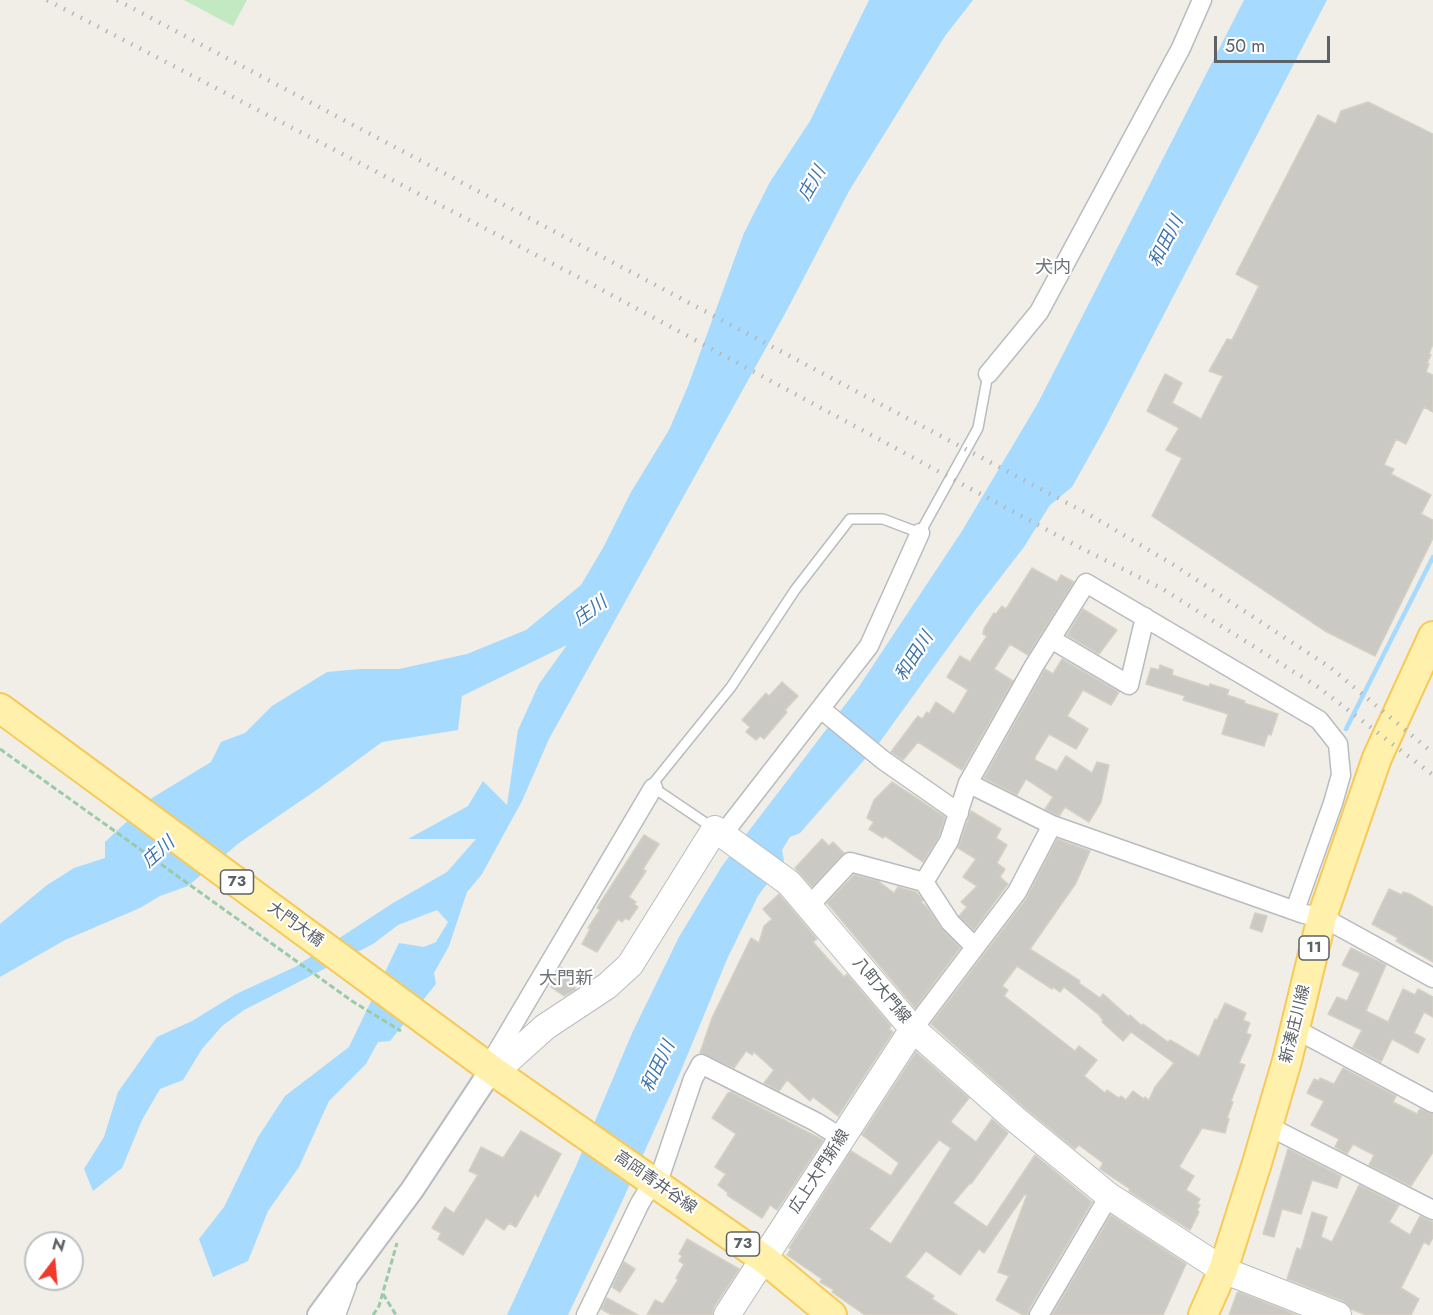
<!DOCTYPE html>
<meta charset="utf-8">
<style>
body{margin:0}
#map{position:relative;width:1433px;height:1315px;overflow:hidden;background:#f0eee6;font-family:Jost,sans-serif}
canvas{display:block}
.north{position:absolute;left:24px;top:1231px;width:60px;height:60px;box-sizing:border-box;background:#fff;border:2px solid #bec0c2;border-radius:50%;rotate:16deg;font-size:16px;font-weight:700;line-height:24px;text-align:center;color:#5d6267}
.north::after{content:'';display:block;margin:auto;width:21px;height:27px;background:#f0392c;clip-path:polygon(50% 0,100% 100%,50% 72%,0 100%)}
.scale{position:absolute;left:1214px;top:36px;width:116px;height:27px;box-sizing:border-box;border:3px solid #5d6267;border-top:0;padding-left:8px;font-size:18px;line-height:21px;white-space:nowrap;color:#5d6267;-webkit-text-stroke:4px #fff;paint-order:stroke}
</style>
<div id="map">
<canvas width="1433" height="1315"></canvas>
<div class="north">N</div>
<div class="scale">50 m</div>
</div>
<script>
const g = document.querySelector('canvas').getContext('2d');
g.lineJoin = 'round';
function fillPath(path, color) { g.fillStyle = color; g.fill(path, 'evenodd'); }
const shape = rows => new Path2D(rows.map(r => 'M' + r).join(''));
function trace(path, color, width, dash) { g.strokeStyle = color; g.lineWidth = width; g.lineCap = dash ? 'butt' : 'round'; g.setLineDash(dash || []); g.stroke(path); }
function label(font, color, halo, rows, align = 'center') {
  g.font = font + ' Jost,"Noto Sans JP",sans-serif'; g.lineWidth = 4.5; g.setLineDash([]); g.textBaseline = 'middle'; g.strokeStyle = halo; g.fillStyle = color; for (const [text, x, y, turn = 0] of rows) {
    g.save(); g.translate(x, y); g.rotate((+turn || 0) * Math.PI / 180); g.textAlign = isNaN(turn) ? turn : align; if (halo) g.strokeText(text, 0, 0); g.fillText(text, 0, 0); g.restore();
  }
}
const green = shape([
 [184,0,247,0,233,26]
]);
const water = shape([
 [869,0,973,0,945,36,849,191,787,310,549,739,522,801,482,874,467,892,449,946,434,973,436,984,390,1041,378,1042,366,1064,329,1101,299,1167,268,1211,248,1261,213,1277,199,1239,224,1207,258,1137,285,1096,349,1047,399,943,424,947,436,942,448,922,437,910,398,925,373,944,244,1010,222,1026,202,1049,183,1080,160,1089,142,1120,122,1168,93,1191,84,1169,104,1137,118,1092,157,1037,192,1021,236,994,295,967,393,903,447,872,476,839,408,839,468,806,483,781,507,805,518,730,539,684,567,645,462,696,458,730,382,742,318,789,239,843,188,886,160,896,140,908,65,940,0,977,0,924,47,885,74,868,105,858,105,842,152,798,211,762,221,742,245,733,272,706,327,672,360,669,399,669,467,654,526,630,581,585,603,548,631,492,669,430,688,386,744,233,770,182,810,121],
 [1244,0,1327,0,1104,430,1072,487,1050,505,1024,547,976,609,879,743,800,833,790,837,782,850,784,861,758,896,728,957,680,1073,619,1208,568,1315,507,1315,576,1166,633,1031,679,937,722,866,858,688,962,531,1038,403]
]);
const stream = shape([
 [1346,729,1433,557]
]);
const building = shape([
 [1368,102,1433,134,1433,344,1429,354,1431,355,1427,363,1429,364,1426,372,1433,375,1433,412,1424,407,1406,444,1396,439,1384,465,1394,469,1391,474,1431,495,1421,514,1433,520,1433,538,1375,656,1325,631,1152,516,1182,458,1166,450,1179,428,1147,411,1165,374,1182,383,1172,403,1201,419,1223,376,1209,371,1227,339,1232,340,1259,286,1236,274,1318,115,1336,124,1341,111,1368,102],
 [1032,568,1057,582,1061,575,1074,582,1028,655,1010,644,994,669,1013,681,962,770,918,742,903,760,891,752,918,716,922,719,927,712,929,714,936,702,954,714,968,690,947,677,960,656,970,662,987,636,983,634,984,629,994,613,996,614,1002,606,1006,609,1032,568],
 [1083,609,1117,630,1099,654,1067,635,1083,609],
 [1062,659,1119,692,1111,705,1083,690,1067,716,1088,729,1076,749,1049,734,1035,757,1035,760,1057,771,1066,756,1092,773,1097,762,1109,765,1101,802,1089,822,1065,807,1059,816,1045,809,1053,797,1026,779,1017,795,984,778,1045,669,1053,674,1062,659],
 [1160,665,1173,670,1172,675,1209,687,1210,684,1229,690,1227,695,1245,701,1244,703,1278,714,1271,735,1268,734,1264,746,1222,734,1228,714,1183,700,1185,696,1146,684,1151,668,1159,670,1160,665],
 [782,682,798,696,785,710,787,712,764,739,760,736,756,740,746,732,750,727,742,720,766,693,769,696,782,682],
 [892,782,945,817,939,836,923,862,885,836,883,838,869,829,874,822,867,818,874,800,892,782],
 [971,811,1001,829,996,838,1007,845,997,863,1005,869,1000,877,1008,884,974,930,959,916,967,907,961,902,977,886,963,877,976,859,958,848,971,811],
 [644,835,659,844,643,869,646,871,629,897,636,902,634,904,638,907,629,920,625,918,622,922,618,919,597,952,582,944,590,929,588,928,600,910,597,908,644,835],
 [822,839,829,846,833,842,844,853,812,887,795,868,822,839],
 [1057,839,1090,851,1076,883,1030,949,1080,981,1079,983,1100,998,1103,994,1129,1017,1130,1015,1142,1026,1143,1024,1168,1042,1170,1040,1199,1057,1215,1019,1217,1020,1225,1003,1246,1013,1243,1020,1250,1023,1246,1033,1251,1035,1239,1063,1245,1065,1231,1101,1233,1102,1227,1118,1229,1119,1225,1133,1202,1128,1179,1167,1194,1176,1186,1190,1200,1199,1197,1203,1200,1205,1197,1210,1199,1212,1190,1230,1129,1191,1130,1189,1100,1169,1103,1163,1079,1145,1075,1149,1025,1108,931,1024,1026,899,1057,839],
 [1017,966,1052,989,1053,987,1060,992,1064,987,1098,1014,1103,1020,1102,1022,1123,1041,1131,1032,1174,1063,1155,1087,1149,1100,1145,1097,1144,1099,1133,1091,1126,1100,1121,1096,1119,1098,1107,1090,1105,1093,1084,1076,1097,1060,1079,1046,1075,1051,1004,996,1008,990,1002,986,1017,966],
 [854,875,878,881,894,893,898,887,916,892,923,900,921,902,926,906,941,928,960,948,915,1008,827,903,854,875],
 [1389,889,1402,895,1403,892,1410,894,1433,907,1433,962,1396,941,1398,938,1372,924,1389,889],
 [779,894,817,939,813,942,844,977,847,974,891,1026,889,1029,893,1032,838,1116,813,1097,810,1101,787,1080,779,1091,764,1083,774,1070,754,1052,752,1055,746,1051,734,1068,700,1053,712,1018,751,938,759,943,764,926,772,919,763,909,779,894],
 [1255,913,1267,916,1262,932,1250,928,1255,913],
 [1351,948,1386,965,1366,1011,1388,1022,1403,989,1415,995,1418,989,1433,997,1433,1017,1424,1012,1414,1033,1425,1039,1418,1053,1392,1039,1381,1062,1353,1047,1362,1030,1328,1014,1337,997,1347,1001,1360,973,1342,965,1351,948],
 [561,967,579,979,574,987,576,989,564,996,551,987,555,981,553,979,561,967],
 [916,1052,969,1098,951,1121,952,1123,976,1142,992,1119,1008,1133,971,1184,970,1183,953,1203,987,1227,1035,1155,1092,1202,1029,1309,1028,1315,1023,1315,996,1300,1009,1276,998,1272,1027,1195,1025,1194,984,1253,979,1249,960,1275,926,1251,905,1277,934,1296,932,1299,957,1315,865,1315,832,1292,834,1290,820,1282,822,1279,787,1255,791,1249,789,1248,851,1151,891,1176,899,1163,862,1135,916,1052],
 [939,1140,951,1148,891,1244,869,1229,939,1140],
 [1343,1068,1396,1096,1393,1102,1417,1114,1420,1109,1433,1114,1433,1152,1411,1186,1369,1165,1374,1155,1353,1144,1347,1154,1335,1147,1339,1139,1311,1125,1324,1101,1307,1093,1314,1079,1319,1081,1320,1078,1334,1084,1343,1068],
 [731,1092,823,1140,777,1210,770,1205,762,1218,727,1195,728,1193,718,1185,726,1174,715,1167,736,1134,712,1118,728,1093,731,1092],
 [521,1131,561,1154,538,1197,535,1194,516,1227,509,1223,504,1230,486,1218,463,1255,438,1239,441,1233,432,1228,445,1207,454,1213,478,1175,469,1171,481,1147,503,1158,521,1131],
 [1288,1149,1341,1176,1337,1188,1312,1180,1301,1214,1282,1209,1274,1237,1263,1234,1288,1149],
 [1359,1185,1399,1205,1389,1222,1410,1235,1420,1216,1433,1222,1433,1237,1429,1245,1424,1242,1401,1288,1419,1299,1411,1315,1366,1315,1351,1309,1343,1301,1287,1279,1297,1248,1301,1250,1312,1212,1327,1217,1321,1237,1332,1242,1359,1185],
 [1111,1215,1186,1264,1163,1315,1052,1315,1111,1215],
 [687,1239,739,1269,714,1307,712,1315,647,1315,655,1300,663,1304,678,1280,676,1278,684,1264,679,1261,682,1256,679,1254,687,1239],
 [624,1262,635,1269,620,1292,612,1287,624,1262],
 [1239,1292,1297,1315,1229,1315,1237,1293,1239,1292],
 [607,1298,638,1315,612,1315,601,1309,607,1298]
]);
const path = shape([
 [0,749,352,1001,401,1031],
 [383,1294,396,1315],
 [373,1315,379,1306,397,1243]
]);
const service = shape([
 [713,828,651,786,731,687,795,590,850,519,883,519,920,533,978,428,988,374]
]);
const minor = shape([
 [988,374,1039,312,1181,48,1202,0],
 [1051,639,1129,685,1145,617],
 [818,712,827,714,883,760,959,813],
 [968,783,1052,825,1304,914,1322,917,1433,978],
 [723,834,869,646,920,533],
 [809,906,850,862,924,882],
 [974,946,950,922,924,882,949,841,968,783,1034,666,1086,583,1319,720,1338,744,1341,775,1333,803,1295,910],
 [913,1029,1017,892,1052,825],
 [1295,1029,1433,1103],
 [488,1067,653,788],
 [1268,1126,1433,1210],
 [657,1185,693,1079,701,1064,816,1122,842,1138],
 [336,1315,347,1285],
 [586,1315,640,1203,653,1182],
 [1039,1315,1109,1196]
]);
const tertiary = shape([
 [319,1315,412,1190,484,1081,495,1072]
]);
const secondary = shape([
 [495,1072,545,1027,607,986,630,965,715,829,789,883,913,1029,1015,1119,1109,1196,1223,1270,1338,1315],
 [727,1315,913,1029]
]);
const primary = shape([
 [0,708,495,1072,764,1259,832,1315],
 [1203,1315,1223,1270,1257,1163,1287,1061,1322,917,1377,758,1433,636]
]);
const rail = shape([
 [47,0,582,279,1075,545,1161,588,1318,687,1433,775],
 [117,0,1090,515,1174,565,1331,668,1433,753]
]);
const shields = [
 [237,882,33],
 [1314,948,30],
 [743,1244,33]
];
const shieldNames = [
 ["73",237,882],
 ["11",1314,948],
 ["73",743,1244]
];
const streetNames = [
 ["大門大橋",295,925,36],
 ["八町大門線",881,991,50],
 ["新湊庄川線",1296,1024,-76],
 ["広上大門新線",820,1172,-57],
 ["高岡青井谷線",655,1183,35]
];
const waterNames = [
 ["庄川",813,184,-60],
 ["和田川",1167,242,-63],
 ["庄川",591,612,-36],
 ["和田川",915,657,-57],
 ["庄川",159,853,-42],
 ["和田川",659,1067,-64]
];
const neighbourhoodNames = [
 ["犬内",1053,269],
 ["大門新",566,980]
];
fillPath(green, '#c2e9c2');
fillPath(water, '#a7daff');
trace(stream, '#a7daff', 4.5);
fillPath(building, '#cbc9c3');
trace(building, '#d5d0c4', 1.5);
trace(service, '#b8bcc0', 12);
trace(minor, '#b8bcc0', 21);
trace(tertiary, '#b8bcc0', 26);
trace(secondary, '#b9bdc2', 28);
trace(primary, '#f7c958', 32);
trace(path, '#9acaa8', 3, [6, 3]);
trace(service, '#fff', 9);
trace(minor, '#fff', 18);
trace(tertiary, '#fff', 22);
trace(secondary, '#fff', 26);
trace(primary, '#fff1ac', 28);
trace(rail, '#b5b6b7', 4.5, [1.5, 8]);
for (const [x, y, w] of shields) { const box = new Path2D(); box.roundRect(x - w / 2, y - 12, w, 24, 4.5); g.fillStyle = '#fff'; g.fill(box); trace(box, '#5d6267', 1.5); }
label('bold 15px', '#5d6267', null, shieldNames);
label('16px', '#5d6267', '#fff', streetNames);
label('italic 18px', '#3c74ad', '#fff', waterNames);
label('18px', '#6e7479', '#fff', neighbourhoodNames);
</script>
